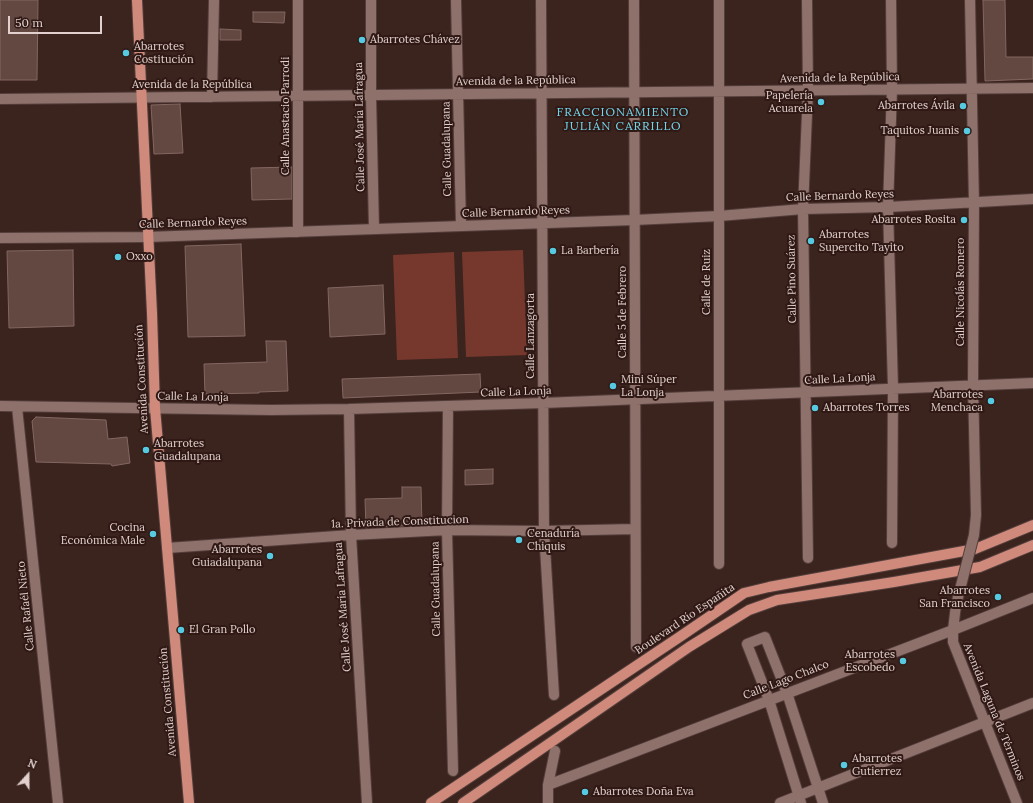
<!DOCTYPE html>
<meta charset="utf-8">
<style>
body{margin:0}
#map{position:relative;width:1033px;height:803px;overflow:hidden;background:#3b231e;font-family:Lora,serif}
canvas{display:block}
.north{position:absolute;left:8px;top:755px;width:40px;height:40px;-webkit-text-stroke:3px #301915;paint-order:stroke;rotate:21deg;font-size:11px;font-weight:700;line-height:16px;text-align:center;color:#e1d0cd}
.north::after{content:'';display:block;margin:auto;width:14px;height:18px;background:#e1d0cd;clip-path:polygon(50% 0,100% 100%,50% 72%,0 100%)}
.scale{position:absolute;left:8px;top:16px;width:94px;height:18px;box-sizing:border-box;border:2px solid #e1d0cd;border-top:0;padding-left:5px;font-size:12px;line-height:14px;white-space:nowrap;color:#e1d0cd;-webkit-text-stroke:3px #301915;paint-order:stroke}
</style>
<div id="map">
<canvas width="1033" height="803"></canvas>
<div class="north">N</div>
<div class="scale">50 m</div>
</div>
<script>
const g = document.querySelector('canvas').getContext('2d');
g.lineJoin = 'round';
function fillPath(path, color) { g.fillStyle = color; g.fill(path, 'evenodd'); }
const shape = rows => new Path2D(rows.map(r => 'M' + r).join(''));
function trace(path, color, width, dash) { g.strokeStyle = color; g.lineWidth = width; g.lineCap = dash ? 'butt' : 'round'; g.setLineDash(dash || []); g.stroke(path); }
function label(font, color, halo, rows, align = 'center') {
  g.font = font + ' Lora,serif'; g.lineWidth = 4; g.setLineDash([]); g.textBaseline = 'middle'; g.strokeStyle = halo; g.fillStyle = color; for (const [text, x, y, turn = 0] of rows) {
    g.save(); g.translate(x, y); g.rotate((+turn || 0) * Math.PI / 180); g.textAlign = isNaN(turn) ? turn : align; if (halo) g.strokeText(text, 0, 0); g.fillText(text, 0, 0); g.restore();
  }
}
const green = shape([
 [523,250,527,355,466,357,462,252],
 [454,252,458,358,397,360,393,255]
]);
const building = shape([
 [0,0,38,0,37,80,0,80,0,0],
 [983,0,1005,0,1006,57,1033,57,1033,79,985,81,983,0],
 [253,12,285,12,284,23,253,22,253,12],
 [220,29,241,30,241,40,220,40,220,29],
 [180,104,183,153,154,154,151,105,180,104],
 [292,167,292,199,252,200,251,168,292,167],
 [241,244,245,336,188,337,185,246,241,244],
 [73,250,74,326,9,328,7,251,73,250],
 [383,285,385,334,330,337,328,288,383,285],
 [266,341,286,341,288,391,259,392,259,393,205,394,204,364,267,362,266,341],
 [480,374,481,392,343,398,342,379,480,374],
 [36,417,106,420,108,439,127,437,130,463,112,466,111,464,36,462,32,421,36,417],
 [493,469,493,484,465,485,465,470,493,469],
 [402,487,421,487,422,525,366,528,365,499,402,498,402,487]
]);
const minor = shape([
 [298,0,298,232],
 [371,0,371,95,374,229],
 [456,0,461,226],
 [541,0,544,531,554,695],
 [634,0,636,647],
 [807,0,808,90,803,209,808,558],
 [891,0,892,89,888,207,893,388,892,543],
 [970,0,974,203,973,385,976,515,974,535],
 [212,97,214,0],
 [0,99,1033,88],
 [0,238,147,237,634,220,719,216,803,209,888,207,1033,199],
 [0,406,271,410,349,409,543,403,1033,383],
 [448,406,447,530,453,771],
 [17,407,58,803],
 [349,409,351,535,367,803],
 [167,548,351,535,447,530,544,531,635,529],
 [719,564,719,0],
 [956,605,953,630,953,642,1017,803],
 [548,785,953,630,1033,598],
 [548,803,548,785,555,751],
 [780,803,1033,703],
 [801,803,769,700,747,644,765,637,787,693,823,803]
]);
const major = shape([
 [137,0,152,313,155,408,189,803],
 [431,803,681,636,744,593,769,587,975,549,1033,525],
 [463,803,689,647,749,610,777,600,894,582,980,567,1033,545]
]);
const minorBridge = shape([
 [956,605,974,535]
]);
const markers = [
 [362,40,4,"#55cae0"],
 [126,53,4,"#55cae0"],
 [821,102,4,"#55cae0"],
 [963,106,4,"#55cae0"],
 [967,131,4,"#55cae0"],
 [964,220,4,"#55cae0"],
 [811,241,4,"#55cae0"],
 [553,251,4,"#55cae0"],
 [118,257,4,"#55cae0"],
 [613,386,4,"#55cae0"],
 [991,401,4,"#55cae0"],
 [815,408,4,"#55cae0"],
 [146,450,4,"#55cae0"],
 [153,534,4,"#55cae0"],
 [519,540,4,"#55cae0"],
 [270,556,4,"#55cae0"],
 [998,597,4,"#55cae0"],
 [181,630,4,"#55cae0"],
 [903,661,4,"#55cae0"],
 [844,765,4,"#55cae0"],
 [585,792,4,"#55cae0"]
];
const poiNames = [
 ["Abarrotes Chávez",370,40],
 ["Abarrotes",134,47],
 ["Costitución",134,60],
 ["Papelería",813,96,"right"],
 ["Acuarela",813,109,"right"],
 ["Abarrotes Ávila",955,106,"right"],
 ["Taquitos Juanis",959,131,"right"],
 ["Abarrotes Rosita",956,220,"right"],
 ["Abarrotes",819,235],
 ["Supercito Tayito",819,248],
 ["La Barbería",561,251],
 ["Oxxo",126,257],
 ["Mini Súper",621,380],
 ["La Lonja",621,393],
 ["Abarrotes",983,395,"right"],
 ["Menchaca",983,408,"right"],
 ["Abarrotes Torres",823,408],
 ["Abarrotes",154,444],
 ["Guadalupana",154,457],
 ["Cocina",145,528,"right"],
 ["Económica Male",145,541,"right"],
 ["Cenaduría",527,534],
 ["Chiquis",527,547],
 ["Abarrotes",262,550,"right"],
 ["Guiadalupana",262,563,"right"],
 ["Abarrotes",990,591,"right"],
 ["San Francisco",990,604,"right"],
 ["El Gran Pollo",189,630],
 ["Abarrotes",895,655,"right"],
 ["Escobedo",895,668,"right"],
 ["Abarrotes",852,759],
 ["Gutierrez",852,772],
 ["Abarrotes Doña Eva",593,792]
];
const streetNames = [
 ["Avenida de la República",840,78,-1],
 ["Avenida de la República",516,81,-1],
 ["Avenida de la República",192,85],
 ["Calle Anastacio Parrodi",286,116,-90],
 ["Calle José María Lafragua",360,127,-91],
 ["Calle Guadalupana",447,149,-91],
 ["Calle Bernardo Reyes",840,196,-2],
 ["Calle Bernardo Reyes",516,212,-2],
 ["Calle Bernardo Reyes",193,223,-2],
 ["Calle Pino Suárez",792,279,-91],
 ["Calle de Ruiz",707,282,-90],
 ["Calle Nicolás Romero",961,292,-90],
 ["Calle 5 de Febrero",623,312,-90],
 ["Calle Lanzagorta",531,336,-90],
 ["Avenida Constitución",142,379,-93],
 ["Calle La Lonja",840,379,-3],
 ["Calle La Lonja",516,392,-2],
 ["Calle La Lonja",193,397,1],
 ["1a. Privada de Constitucion",400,522,-2],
 ["Calle Guadalupana",436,589,-91],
 ["Calle Rafaél Nieto",26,606,-96],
 ["Calle José María Lafragua",343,607,-94],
 ["Boulevard Río Españita",685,619,-34],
 ["Calle Lago Chalco",786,680,-21],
 ["Avenida Constitución",168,702,-95],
 ["Avenida Laguna de Términos",994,712,68]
];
const neighbourhoodNames = [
 ["FRACCIONAMIENTO",623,113],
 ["JULIÁN CARRILLO",623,127]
];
fillPath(green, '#76382d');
fillPath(building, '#634842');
trace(building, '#836761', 1);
trace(minor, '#533e3b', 12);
trace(major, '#533e3b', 12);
trace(minor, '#8f716b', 10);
trace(major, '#cf8a7c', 10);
trace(minorBridge, '#533e3b', 12, []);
trace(minorBridge, '#8f716b', 10);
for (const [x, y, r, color] of markers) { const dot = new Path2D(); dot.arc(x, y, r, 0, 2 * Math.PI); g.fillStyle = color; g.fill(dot); trace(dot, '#301915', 1.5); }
label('11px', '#e1d0cd', '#301915', poiNames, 'left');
label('11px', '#e1d0cd', '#301915', streetNames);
g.letterSpacing = '1px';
label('12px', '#70d7ec', '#301915', neighbourhoodNames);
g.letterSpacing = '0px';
</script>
